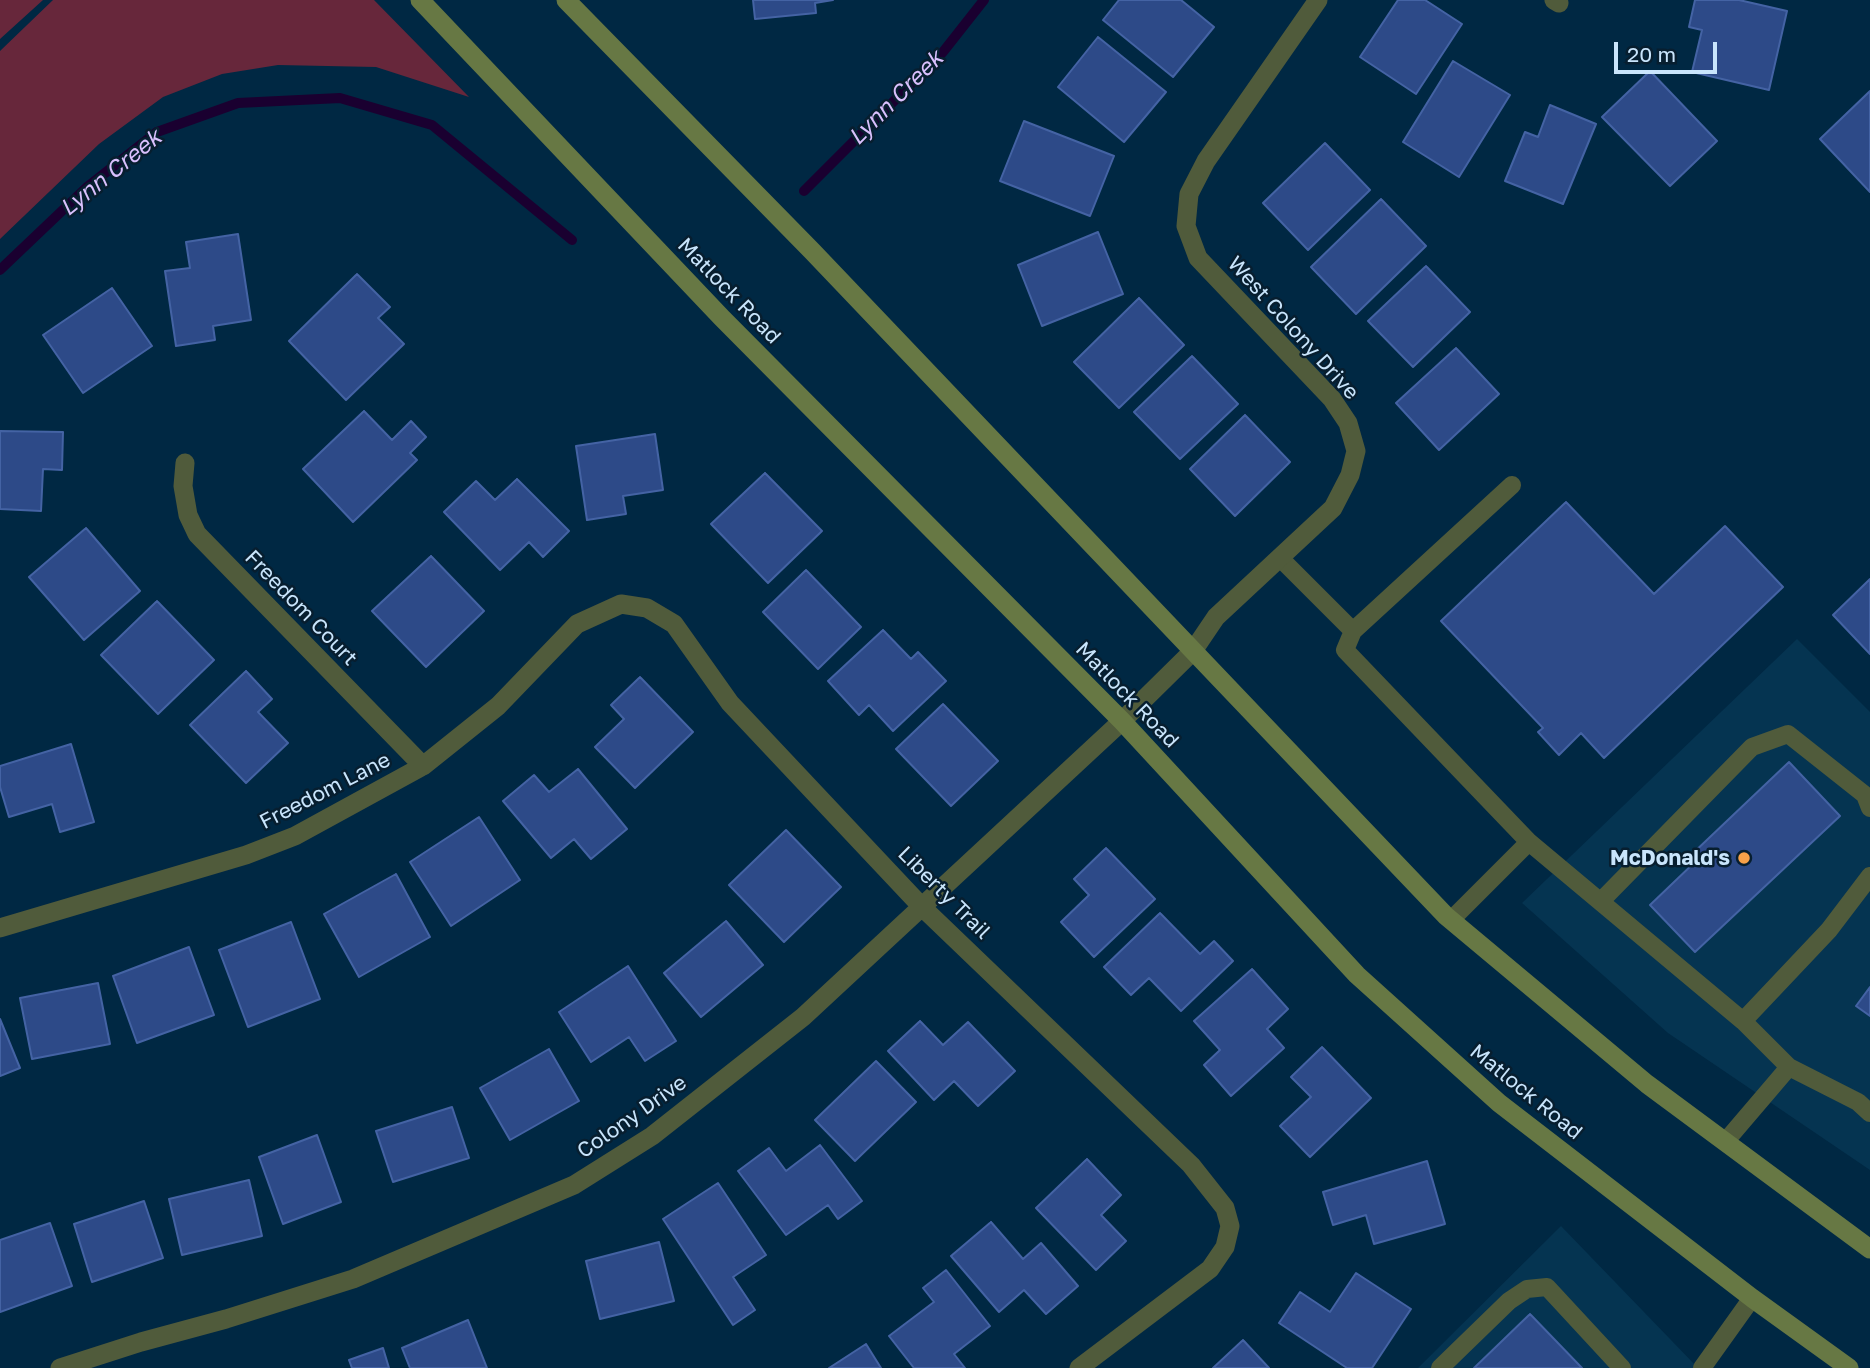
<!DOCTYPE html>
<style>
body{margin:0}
#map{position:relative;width:1870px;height:1368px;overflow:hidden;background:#002843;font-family:"Golos Text",sans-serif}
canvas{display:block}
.scale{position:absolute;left:1614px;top:42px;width:103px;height:32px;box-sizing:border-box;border:4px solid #c9e5fc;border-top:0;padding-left:9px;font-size:21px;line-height:24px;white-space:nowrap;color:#c9e5fc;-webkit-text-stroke:5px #071e2f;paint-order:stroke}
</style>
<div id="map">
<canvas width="1870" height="1368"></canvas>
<div class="scale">20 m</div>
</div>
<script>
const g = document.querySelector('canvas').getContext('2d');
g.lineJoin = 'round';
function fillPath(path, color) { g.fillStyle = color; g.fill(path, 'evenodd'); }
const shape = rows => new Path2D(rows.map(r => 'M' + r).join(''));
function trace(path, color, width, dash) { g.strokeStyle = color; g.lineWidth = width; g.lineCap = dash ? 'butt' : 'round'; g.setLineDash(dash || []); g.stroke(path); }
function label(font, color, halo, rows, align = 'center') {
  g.font = font + ' "Golos Text",sans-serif'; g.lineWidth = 5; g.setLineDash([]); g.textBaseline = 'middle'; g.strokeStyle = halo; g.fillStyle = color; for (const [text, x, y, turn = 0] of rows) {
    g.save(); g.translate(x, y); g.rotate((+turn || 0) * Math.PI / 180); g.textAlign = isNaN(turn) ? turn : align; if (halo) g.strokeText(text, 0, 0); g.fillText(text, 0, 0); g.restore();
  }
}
const built = shape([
 [1797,639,1870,712,1870,1170,1668,1033,1522,903],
 [1561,1226,1698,1368,1418,1368]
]);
const green = shape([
 [0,0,43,0,0,39],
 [53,0,374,0,469,97,376,67,278,65,222,74,163,97,99,144,0,239,0,51]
]);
const stream = shape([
 [804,191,943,52,984,0],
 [0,270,86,188,157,132,238,103,340,98,432,125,572,240]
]);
const building = shape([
 [753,0,833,0,815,3,816,13,755,19,753,0],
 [1119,0,1181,0,1214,27,1173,77,1103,20,1119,0],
 [1398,0,1425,0,1462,24,1416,94,1360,57,1398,0],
 [1695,0,1739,0,1787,11,1769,90,1692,72,1702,30,1689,27,1695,0],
 [1098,37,1166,92,1124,142,1058,87,1098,37],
 [1453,61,1510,95,1459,177,1403,142,1453,61],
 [1650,71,1717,141,1670,186,1602,117,1650,71],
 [1870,91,1870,192,1820,139,1870,91],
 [1550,105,1596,124,1563,204,1505,181,1525,132,1538,137,1550,105],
 [1024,121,1114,156,1090,216,1000,181,1024,121],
 [1325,143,1370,190,1308,250,1263,203,1325,143],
 [1381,199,1426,246,1356,314,1311,267,1381,199],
 [1098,232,1123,294,1042,326,1018,265,1098,232],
 [238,234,251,320,213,326,215,340,176,346,165,271,190,268,186,242,238,234],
 [1426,266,1470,312,1413,367,1368,321,1426,266],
 [357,274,390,307,378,318,404,344,346,400,289,341,357,274],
 [112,288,152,346,83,393,43,335,112,288],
 [1139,298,1184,345,1119,408,1074,362,1139,298],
 [1456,348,1499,394,1439,450,1396,403,1456,348],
 [1192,356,1238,404,1180,459,1134,412,1192,356],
 [364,411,392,440,411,421,426,437,410,453,417,460,353,522,303,469,364,411],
 [1245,415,1290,462,1235,516,1190,469,1245,415],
 [0,431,63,432,62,470,43,469,41,511,0,509,0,431],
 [655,434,663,490,623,496,626,514,587,520,576,446,655,434],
 [765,473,822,531,768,583,711,524,765,473],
 [517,479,569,531,543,557,529,542,500,570,444,512,476,481,495,500,517,479],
 [1566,502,1654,594,1725,526,1783,587,1604,758,1581,733,1559,755,1538,732,1543,728,1441,621,1566,502],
 [86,528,140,591,84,640,29,577,86,528],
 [431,556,484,611,426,667,372,611,431,556],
 [806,570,861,627,818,669,763,612,806,570],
 [1870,579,1870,654,1833,615,1870,579],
 [157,601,214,660,158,714,101,655,157,601],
 [883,630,911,659,918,652,946,681,893,731,869,705,859,715,828,681,883,630],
 [246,671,272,699,258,712,288,743,246,783,190,725,246,671],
 [640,677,693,732,635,788,595,747,624,719,611,705,640,677],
 [943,704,998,761,951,806,896,749,943,704],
 [71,744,94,822,60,832,52,804,9,817,0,787,0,766,71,744],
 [1789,762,1840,816,1695,952,1650,905,1696,861,1690,856,1789,762],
 [578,769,627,829,591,859,574,839,551,858,503,801,534,775,549,792,578,769],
 [479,817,520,880,451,926,410,862,479,817],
 [786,830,841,887,784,942,729,885,786,830],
 [1106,848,1155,899,1094,957,1061,922,1089,895,1074,879,1106,848],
 [396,874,430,937,359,977,324,914,396,874],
 [1160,913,1200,954,1214,941,1233,961,1181,1011,1149,978,1131,995,1104,967,1160,913],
 [726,921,763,965,701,1017,664,973,726,921],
 [291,922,320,999,248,1027,219,950,291,922],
 [189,947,214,1015,137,1043,113,976,189,947],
 [628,966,676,1041,645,1061,629,1037,591,1062,559,1012,628,966],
 [1252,969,1288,1009,1267,1029,1284,1048,1231,1096,1204,1065,1220,1050,1194,1021,1252,969],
 [98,983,110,1044,32,1059,20,998,98,983],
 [1870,987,1870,1016,1856,1006,1870,987],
 [0,1019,20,1068,0,1076,0,1019],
 [920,1021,943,1045,968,1022,1015,1071,978,1106,954,1081,934,1100,888,1051,920,1021],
 [1322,1047,1371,1098,1310,1157,1280,1126,1311,1097,1291,1077,1322,1047],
 [549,1049,579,1101,510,1140,480,1088,549,1049],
 [876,1061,916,1102,855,1161,815,1120,876,1061],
 [452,1107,469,1158,393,1182,376,1131,452,1107],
 [317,1135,341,1202,283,1224,259,1157,317,1135],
 [820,1145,862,1201,838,1219,828,1205,786,1235,738,1171,769,1148,786,1171,820,1145],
 [1087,1159,1121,1195,1101,1215,1126,1241,1096,1270,1036,1208,1087,1159],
 [1427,1161,1445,1224,1374,1244,1366,1215,1333,1225,1323,1192,1427,1161],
 [249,1180,262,1236,182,1255,169,1199,249,1180],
 [718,1183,766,1255,733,1277,755,1310,733,1325,663,1219,718,1183],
 [144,1201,163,1258,92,1282,74,1224,144,1201],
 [991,1222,1023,1259,1041,1243,1078,1286,1046,1314,1024,1290,999,1312,951,1256,991,1222],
 [50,1223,72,1286,0,1312,0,1240,50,1223],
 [659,1242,674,1301,600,1319,586,1261,659,1242],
 [946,1270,990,1326,954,1354,965,1368,914,1368,889,1336,934,1302,923,1288,946,1270],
 [1356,1273,1411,1309,1372,1368,1347,1368,1279,1323,1300,1292,1330,1312,1356,1273],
 [1530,1314,1582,1368,1474,1368,1530,1314],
 [468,1320,487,1368,410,1368,402,1348,468,1320],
 [1243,1340,1269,1368,1213,1368,1243,1340],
 [866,1344,881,1368,829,1368,866,1344],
 [383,1348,389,1368,352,1368,349,1360,383,1348]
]);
const service = shape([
 [1280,558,1353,631],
 [1529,842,1743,1021,1789,1067,1725,1142],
 [1601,901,1752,747,1788,734,1865,795,1870,808],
 [1451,920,1529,842,1345,650,1353,631,1512,485],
 [1743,1021,1829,930,1870,876],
 [1789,1067,1858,1102,1870,1113],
 [1440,1368,1509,1301,1527,1289,1547,1287,1622,1368],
 [1702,1368,1752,1298]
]);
const minor = shape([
 [1554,0,1559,3],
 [185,463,183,486,188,515,197,534,423,766],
 [0,928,246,855,295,836,423,766,498,706,577,624,621,604,647,608,674,624,730,703,922,907,1191,1165,1225,1208,1230,1226,1225,1247,1210,1269,1079,1368],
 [60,1368,141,1342,226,1319,353,1279,574,1185,652,1136,803,1017,1122,721,1193,651,1216,617,1333,508,1350,475,1356,451,1348,423,1332,399,1198,258,1186,226,1189,194,1206,161,1318,0]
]);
const secondary = shape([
 [420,0,722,318,1122,721,1357,975,1499,1103,1752,1298,1849,1368],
 [566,0,812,251,1446,916,1647,1084,1870,1249]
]);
const markers = [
 [1744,858,7,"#f7a149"]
];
const streetNames = [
 ["Matlock Road",729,291,46],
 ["West Colony Drive",1293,328,48],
 ["Freedom Court",301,608,46],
 ["Matlock Road",1127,695,46],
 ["Freedom Lane",325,791,-27],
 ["Liberty Trail",944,893,45],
 ["Matlock Road",1526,1092,39],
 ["Colony Drive",632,1117,-35]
];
const poiNames = [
 ["McDonald's",1730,858]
];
const waterNames = [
 ["Lynn Creek",896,98,-45],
 ["Lynn Creek",111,173,-39]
];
fillPath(built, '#053451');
fillPath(green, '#67273b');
trace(stream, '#1a0030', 10);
fillPath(building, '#2d4a88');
trace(building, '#4463a4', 2);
trace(service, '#505b3b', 18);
trace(minor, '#505b3b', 19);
trace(secondary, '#677844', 19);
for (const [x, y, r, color] of markers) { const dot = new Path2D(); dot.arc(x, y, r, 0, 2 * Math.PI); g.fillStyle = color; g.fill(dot); trace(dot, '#071e2f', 2.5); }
label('21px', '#c9e5fc', '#071e2f', streetNames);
label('bold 21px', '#c9e5fc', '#071e2f', poiNames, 'right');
label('italic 23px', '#d9c0fd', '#071e2f', waterNames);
</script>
